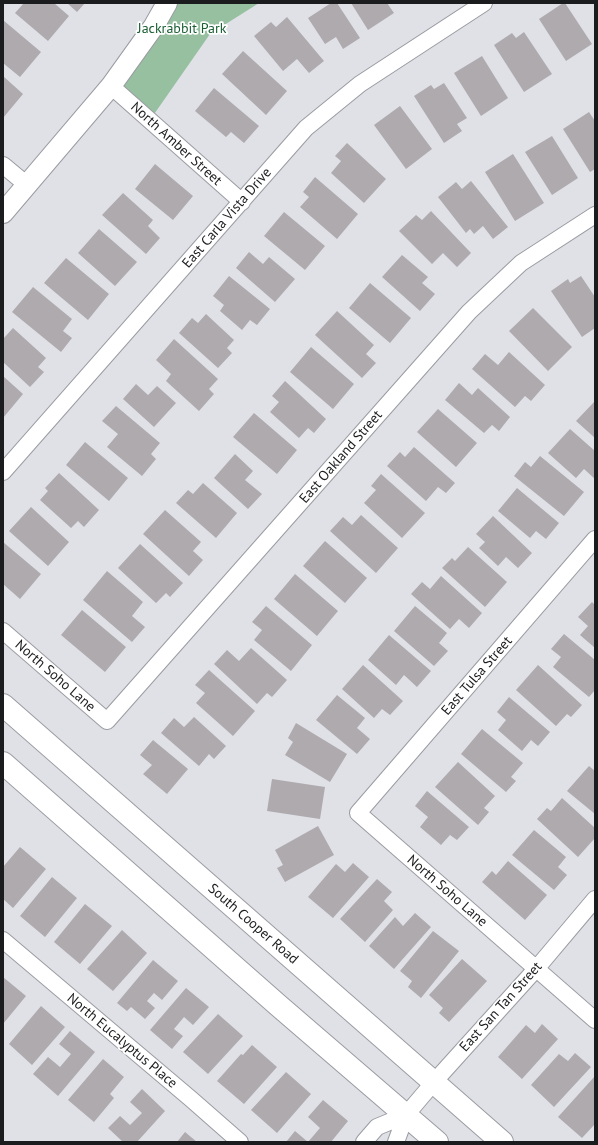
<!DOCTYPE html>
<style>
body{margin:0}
#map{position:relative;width:598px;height:1145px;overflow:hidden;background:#dfe1e6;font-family:"PT Sans",sans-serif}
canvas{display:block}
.frame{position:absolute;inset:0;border:4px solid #1b1c1e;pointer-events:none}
</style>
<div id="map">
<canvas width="598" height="1145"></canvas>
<div class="frame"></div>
</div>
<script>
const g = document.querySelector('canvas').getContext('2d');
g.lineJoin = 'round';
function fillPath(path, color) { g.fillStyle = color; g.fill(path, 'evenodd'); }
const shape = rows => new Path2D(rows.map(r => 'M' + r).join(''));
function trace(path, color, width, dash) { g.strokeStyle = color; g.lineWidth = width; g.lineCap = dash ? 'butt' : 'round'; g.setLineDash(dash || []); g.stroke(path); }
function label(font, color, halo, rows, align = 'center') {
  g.font = font + ' "PT Sans",sans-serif'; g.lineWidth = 3.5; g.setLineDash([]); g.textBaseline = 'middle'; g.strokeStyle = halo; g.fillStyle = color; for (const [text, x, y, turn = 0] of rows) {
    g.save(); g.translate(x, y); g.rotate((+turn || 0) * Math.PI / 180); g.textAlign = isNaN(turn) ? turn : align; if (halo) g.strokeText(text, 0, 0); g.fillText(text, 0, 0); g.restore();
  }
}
const green = shape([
 [167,3,259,3,210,34,150,120,111,86]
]);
const building = shape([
 [24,3,54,3,69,16,48,41,15,13],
 [67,3,85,3,77,12],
 [331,3,337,3,360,38,343,49,336,37,325,44,308,18],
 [351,3,387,3,394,13,368,30],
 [563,3,565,3,592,44,566,61,539,19],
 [287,17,324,61,309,73,297,59,283,71,254,36,271,22,276,27],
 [3,20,41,52,20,77,3,63],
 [524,32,552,74,524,92,494,45,512,33,516,38],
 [243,51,287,91,266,115,222,74],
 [482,56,508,98,481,116,454,73],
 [3,76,23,94,3,118],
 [444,83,467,118,457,124,462,131,444,143,414,96,431,85,434,89],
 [214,88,259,126,244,143,231,132,226,137,195,111],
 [400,106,432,149,406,169,374,125],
 [589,112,595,121,595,169,590,172,563,129],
 [552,136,578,178,552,195,525,152],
 [347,143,386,179,364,203,331,173,341,161,335,156],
 [513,154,544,203,515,221,485,172],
 [155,164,193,196,173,220,135,189],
 [315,177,358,214,337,239,300,207,309,197,303,192],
 [471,181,508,227,493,239,483,226,474,234,470,229,466,233,438,197,456,182,462,189],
 [123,193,153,220,148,226,160,238,146,254,102,215],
 [431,211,471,253,457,267,443,253,432,264,399,231,416,215,422,220],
 [284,212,325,246,305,270,264,236],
 [99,229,137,262,115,286,78,253],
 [249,252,263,264,269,257,295,279,275,302,236,268],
 [402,255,428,277,422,283,435,294,420,311,382,277],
 [66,258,109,294,88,320,44,283],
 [229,276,270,309,257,325,250,320,242,330,220,311,224,305,213,296],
 [581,276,595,297,595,328,582,337,551,291,568,279,570,283],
 [370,283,411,318,390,343,349,308],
 [33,287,72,319,63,331,72,338,61,352,12,312],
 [533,308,572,347,548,371,509,331],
 [337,311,374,345,366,354,376,363,362,378,315,335],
 [206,314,234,340,227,348,232,353,218,368,179,333,192,318,198,323],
 [13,328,46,358,38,367,44,372,30,387,3,362,3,339],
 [174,339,218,379,209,389,214,394,199,411,166,381,171,374,156,360],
 [311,347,354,384,333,409,290,372],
 [509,352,545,385,531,401,525,396,515,407,472,369,485,354,498,365],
 [3,376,23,394,3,418],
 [285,381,326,419,314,433,308,428,299,438,270,412,279,402,272,396],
 [459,383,472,395,478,388,510,417,499,431,492,425,484,433,445,400],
 [136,384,148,395,157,386,176,403,154,427,123,399],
 [595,401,595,438,576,421],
 [116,406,160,443,151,454,156,459,142,476,107,447,118,434,102,421],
 [438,409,477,443,456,467,417,432],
 [254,413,297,450,277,474,233,437],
 [570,429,595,451,595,479,584,469,576,478,548,453],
 [85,442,128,478,109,501,66,465],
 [414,447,455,483,446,493,438,487,426,501,387,466,400,452,405,457],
 [235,454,253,471,245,480,262,494,248,509,214,478],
 [540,456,584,492,564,516,514,476,525,462,531,467],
 [59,473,99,510,84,527,78,521,71,528,40,500,48,491,45,488],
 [381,474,425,513,402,538,364,503,376,490,371,486],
 [203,483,237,513,216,538,176,503,188,490,193,494],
 [517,488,559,523,546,539,536,531,530,538,498,511],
 [31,507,69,542,48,566,9,531],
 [165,510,201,542,193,551,203,560,189,576,143,534],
 [361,515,398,548,376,573,330,531,343,517,352,525],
 [493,516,532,553,518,568,506,557,498,566,479,548,485,542,476,534],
 [325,541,367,578,345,603,303,566],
 [3,542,41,574,20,599,3,584],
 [140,544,183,583,170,597,166,593,156,603,118,568],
 [468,547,507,582,485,607,442,568,452,558,455,561],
 [107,571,143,602,132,616,145,627,132,642,83,600],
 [295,574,338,611,317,636,274,599],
 [441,576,482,613,469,628,459,619,450,629,411,594,422,582,430,589],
 [592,602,595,605,595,648,580,635,588,626,578,617],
 [266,606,312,645,291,671,254,640,262,630,252,622],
 [415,606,447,633,439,643,448,651,434,666,394,631],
 [82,610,126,647,105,672,61,635],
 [564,634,595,660,595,690,589,697,553,667,561,657,551,649],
 [389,635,431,671,417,687,404,675,396,685,368,660],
 [251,648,287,680,272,697,267,693,257,704,214,664,227,650,239,661],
 [363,665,403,701,390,715,382,709,374,718,342,689],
 [538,665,582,705,571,717,567,714,556,726,516,690],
 [209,670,255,711,233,736,196,703,205,693,195,685],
 [337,695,365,718,357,728,370,739,357,754,316,720],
 [509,697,550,732,538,746,531,740,522,751,498,730,506,720,497,712],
 [194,717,226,746,214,759,209,754,199,766,161,733,174,718,184,727],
 [296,723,347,754,330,782,285,755,293,742,288,738],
 [482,729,523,763,511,777,516,781,506,792,461,754],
 [153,740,188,769,167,794,143,774,152,765,140,755],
 [458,762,495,796,484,808,489,812,478,825,435,787],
 [589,766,595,771,595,814,567,791],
 [272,779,325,787,320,819,267,811],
 [427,791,469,827,457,840,450,835,441,845,420,827,428,817,415,806],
 [562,798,595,828,595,838,578,857,537,819,547,808,551,811],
 [318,826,334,855,285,882,277,868,283,865,275,850],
 [534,830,566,857,558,867,567,875,554,890,512,855],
 [20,847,46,869,13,908,3,899,3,867],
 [508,861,547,895,525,920,482,882,492,871,496,875],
 [353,863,369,877,333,918,308,897,336,864,345,872],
 [52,877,77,898,45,937,20,916],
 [377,879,392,892,384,901,393,910,365,942,340,919],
 [85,904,112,926,80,964,54,942],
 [415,913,431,927,394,969,369,946,395,917,403,926],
 [122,930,147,953,113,991,87,969],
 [433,931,459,951,421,998,408,987,412,981,400,971],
 [462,959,487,981,449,1022,439,1013,443,1008,429,995],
 [153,960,178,981,162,1000,154,993,147,1001,155,1008,145,1019,131,1007,127,1011,117,1003],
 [3,977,26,996,3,1024],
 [186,988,209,1007,193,1025,184,1017,174,1029,183,1036,172,1049,150,1030],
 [41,1006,65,1027,32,1065,9,1044],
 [218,1014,243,1036,208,1074,183,1052],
 [542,1024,558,1039,522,1079,498,1057,526,1025,535,1033],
 [70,1031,95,1052,58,1096,33,1074,48,1057,60,1067,71,1054,59,1044],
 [252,1045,277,1067,244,1104,217,1081,241,1054,243,1055],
 [575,1053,591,1067,554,1107,531,1085,559,1054,568,1061],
 [103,1059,124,1077,110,1094,114,1098,94,1122,68,1100],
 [286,1072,311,1094,277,1133,251,1110],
 [595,1076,595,1124,582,1138,558,1117],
 [142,1089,165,1111,137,1142,123,1142,108,1128,120,1116,130,1125,142,1113,130,1102],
 [323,1100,348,1121,331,1142,286,1142,295,1131,308,1142,320,1128,308,1117],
 [185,1132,197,1142,177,1142]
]);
const minor = shape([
 [111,86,242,202],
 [3,165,27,185],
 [3,472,306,128,360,84,484,3],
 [595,539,358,813,595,1020],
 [3,631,107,721,469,312,521,263,595,215],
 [3,940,191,1099,240,1142],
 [364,1142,377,1127,406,1115],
 [396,1142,406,1115,434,1082,536,969,595,899]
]);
const tertiary = shape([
 [3,213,111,86,154,26,167,3]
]);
const secondary = shape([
 [3,705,502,1142],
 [3,763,279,1006,437,1142]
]);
const parkNames = [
 ["Jackrabbit Park",182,29]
];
const streetNames = [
 ["North Amber Street",176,144,42],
 ["East Carla Vista Drive",227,218,-49],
 ["East Oakland Street",341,457,-49],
 ["North Soho Lane",55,676,41],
 ["East Tulsa Street",477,676,-49],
 ["North Soho Lane",447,891,41],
 ["South Cooper Road",253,924,41],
 ["East San Tan Street",501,1007,-48],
 ["North Eucalyptus Place",122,1041,40]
];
fillPath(green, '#97c0a0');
fillPath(building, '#afaaae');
trace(minor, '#9a9ca2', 18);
trace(tertiary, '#9a9ca2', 22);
trace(secondary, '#9a9ca2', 24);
trace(minor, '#fff', 16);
trace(tertiary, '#fff', 20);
trace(secondary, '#fff', 22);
label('14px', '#185e31', '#fff', parkNames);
label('14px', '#1b1c1e', '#fff', streetNames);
</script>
